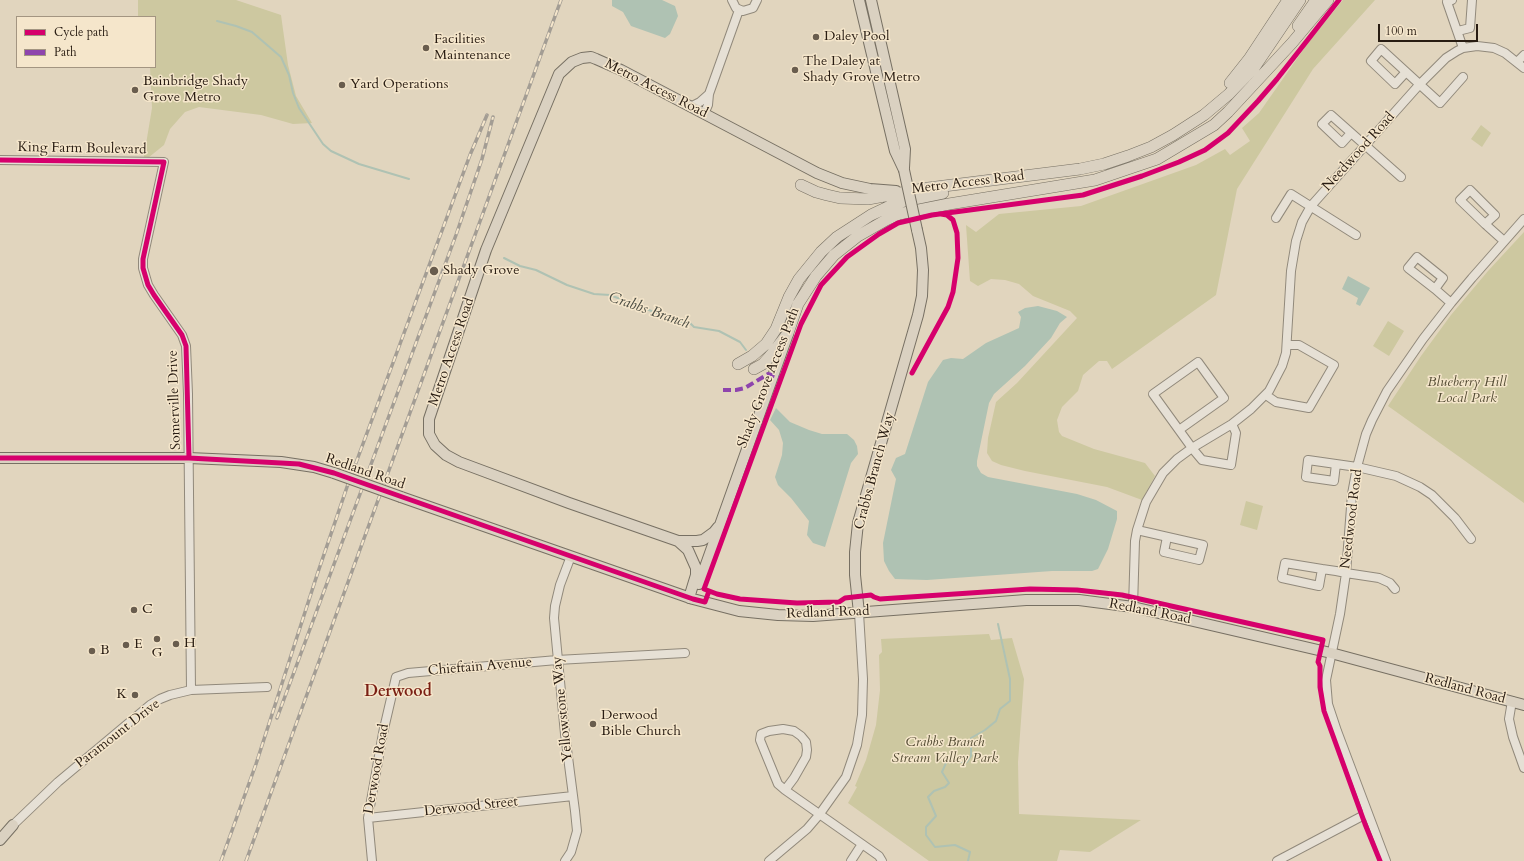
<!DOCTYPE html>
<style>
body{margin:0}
#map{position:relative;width:1524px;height:861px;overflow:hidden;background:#e1d5be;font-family:Cardo,serif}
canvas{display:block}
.legend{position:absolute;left:16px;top:16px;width:140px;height:52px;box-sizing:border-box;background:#f5e6cb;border:1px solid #a39581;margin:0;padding:5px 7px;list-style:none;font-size:12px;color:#281c12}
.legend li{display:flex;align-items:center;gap:8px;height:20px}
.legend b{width:20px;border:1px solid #a39581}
.scale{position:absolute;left:1378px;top:24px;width:100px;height:18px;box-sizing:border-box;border:2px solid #281c12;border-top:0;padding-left:5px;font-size:12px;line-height:14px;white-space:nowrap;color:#281c12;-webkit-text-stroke:3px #f5e6cb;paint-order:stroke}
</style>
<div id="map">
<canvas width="1524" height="861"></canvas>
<ul class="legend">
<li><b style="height:5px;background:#d6006c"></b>Cycle path</li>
<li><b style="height:5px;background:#8e44ad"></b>Path</li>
</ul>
<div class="scale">100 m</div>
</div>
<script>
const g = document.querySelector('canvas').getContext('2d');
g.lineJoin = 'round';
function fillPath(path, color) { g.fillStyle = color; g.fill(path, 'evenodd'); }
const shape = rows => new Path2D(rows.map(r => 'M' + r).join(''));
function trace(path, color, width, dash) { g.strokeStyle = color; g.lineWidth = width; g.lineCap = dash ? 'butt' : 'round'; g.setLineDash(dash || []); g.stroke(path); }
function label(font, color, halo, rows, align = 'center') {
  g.font = font + ' Cardo,serif'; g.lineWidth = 3; g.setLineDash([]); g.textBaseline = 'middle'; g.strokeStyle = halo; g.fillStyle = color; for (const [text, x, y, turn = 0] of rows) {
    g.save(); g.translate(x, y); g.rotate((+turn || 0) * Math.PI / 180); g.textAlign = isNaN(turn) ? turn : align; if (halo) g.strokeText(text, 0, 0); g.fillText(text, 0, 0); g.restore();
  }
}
const green = shape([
 [138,0,236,0,281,15,288,65,296,96,312,123,293,124,261,115,199,107,185,112,170,129,164,145,143,162,152,108,150,67,155,67,155,17,138,17],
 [1343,0,1375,0,1313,69,1237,189,1216,295,1112,369,1107,361,1099,361,1083,375,1078,391,1062,407,1057,420,1059,432,1062,436,1094,449,1145,463,1155,476,1142,500,1107,487,1025,471,1001,465,992,461,987,453,988,438,996,402,1017,383,1077,318,1070,311,1033,296,1019,284,1005,280,991,279,978,286,970,281,966,225,976,232,999,214,1081,206,1196,165,1225,149,1230,155,1250,141,1242,128,1259,113,1310,40],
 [1481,125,1491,133,1482,147,1471,139],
 [1524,232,1524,503,1388,406,1421,356,1451,315,1488,271],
 [1388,321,1404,331,1389,356,1373,346],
 [1246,501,1263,506,1257,530,1240,525],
 [989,634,991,640,1012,638,1024,679,1018,762,1019,814,1141,820,1090,852,1060,850,1057,861,929,861,848,803,857,787,855,786,866,760,876,725,880,690,879,655,882,652,881,639]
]);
const water = shape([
 [612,0,662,0,675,6,678,16,670,34,665,38,631,26,623,12,612,6],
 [1348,276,1370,288,1360,306,1356,304,1358,298,1342,289],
 [1038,306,1057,311,1067,317,1060,323,1051,338,1025,366,994,394,989,403,977,461,977,466,981,473,988,477,1077,494,1096,500,1117,511,1117,519,1108,549,1098,569,1092,571,1052,571,927,580,895,579,889,571,884,561,883,543,896,479,891,470,896,458,905,454,928,382,943,360,951,358,963,359,986,343,1019,328,1021,317,1018,312,1025,308],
 [776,408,790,422,809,430,822,434,847,434,854,440,857,446,858,454,851,463,825,547,813,543,807,535,809,521,791,498,778,485,775,477,782,455,783,443,779,430,770,420]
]);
const stream = shape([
 [217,21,236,26,252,32,281,57,289,75,293,93,299,108,323,144,331,151,359,164,409,179],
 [504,258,520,266,536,270,567,285,594,294,610,295,680,322,690,323,694,327,719,331,740,342,746,350],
 [968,861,970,852,955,845,935,847,926,835,926,827,936,816,928,797,934,791,945,787,949,783,942,772,946,763,950,758,964,763,967,762,971,756,971,738,985,730,996,721,1000,709,1010,701,1010,679,998,624]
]);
const minor = shape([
 [732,0,736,8,743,11,753,8,757,0],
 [1452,0,1447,2,1463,48],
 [1458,31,1470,28,1472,0],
 [1517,62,1524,55],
 [1406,72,1395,84,1371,61,1381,49,1440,103,1463,77],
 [690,107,700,102,709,94],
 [704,114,708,105,709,94,739,10],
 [1351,133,1342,143,1322,124,1331,115,1401,177],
 [0,160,164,162,143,259,143,268,148,285,154,295,182,335,186,346,188,394,191,690],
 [1276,218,1291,194,1356,235],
 [1485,224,1495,215,1470,190,1460,200,1485,224,1504,241],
 [1435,289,1443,278,1417,257,1408,268,1435,289,1451,303],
 [1266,395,1276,402,1309,408,1334,365,1299,345,1287,345],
 [1179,430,1224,398,1198,362,1153,394,1192,448,1202,460,1231,465,1236,433,1232,424],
 [1336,464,1334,481,1306,477,1308,460,1357,467,1396,476,1420,487,1432,495,1455,518,1471,539],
 [1137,530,1203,545,1199,560,1164,552,1167,537],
 [1322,569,1319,586,1282,578,1285,563,1322,569,1336,571,1346,573,1379,578,1390,583,1395,589],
 [1133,607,1135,541,1137,530,1146,502,1163,473,1177,459,1192,448,1232,424,1251,409,1269,391,1282,366,1286,353,1291,271,1296,241,1302,222,1311,206,1419,85,1446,58,1457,51,1463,48,1477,46,1494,48,1505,53,1524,68],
 [1512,701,1509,719,1513,737,1524,768],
 [785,790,794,778,806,757,807,750,806,742,801,736,794,731,783,729,769,731,761,734,760,740,778,784,785,790,862,844],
 [368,818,573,796],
 [13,825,58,782,150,705,160,699,170,695,191,690,267,687],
 [372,861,368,818,383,733,396,677,408,673,557,660,685,653],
 [565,861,571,852,577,831,575,811,565,734,554,618,555,606,560,585,571,556],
 [769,861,807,829,819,815,846,777,857,745,862,715,863,679,859,613],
 [851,861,862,844,879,856,882,861],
 [1277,861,1368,813],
 [1386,861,1337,731,1328,704,1326,680,1340,614,1346,573,1352,494,1357,467,1366,434,1372,420,1387,391,1423,339,1451,303,1472,278,1524,219]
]);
const major = shape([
 [859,0,895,151,904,170],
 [871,0,905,149,904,168],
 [0,458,189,458,281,462,314,467,334,473],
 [401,497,693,599,739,611,778,615,813,616,1026,600,1079,600,1133,607,1331,653,1524,705],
 [678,541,697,541,703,540,714,532,718,527],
 [699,584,788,334],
 [689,598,696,575,696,568,688,550,678,541,569,503,459,462,446,455,435,445,429,434,429,419,486,250,559,74,572,62,582,58,591,57,596,59,621,70,817,173,842,183,870,189,896,191],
 [859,613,855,575,855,552,858,523,918,315,922,296,923,270,921,248,917,230],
 [0,840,13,825]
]);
const highway = shape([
 [1298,26,1316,0],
 [1230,83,1249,59,1288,0],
 [801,185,816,192,827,195,840,198,868,199,928,188,1080,169,1104,164,1128,156,1151,147,1173,135,1204,115,1229,94,1254,68,1300,0],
 [738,364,752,356,766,344,776,329,789,297,799,279,821,252,837,237,871,215,888,207,904,201,943,193],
 [754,369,763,364,771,355,788,333,798,304,816,276,834,255,858,236,886,220,899,214,949,204,1095,180,1157,159,1214,125,1228,112,1292,43,1328,0]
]);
const rail = shape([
 [277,718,456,235,482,159,493,117],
 [221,861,256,764,317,575,347,487,470,155,487,115],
 [246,861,561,0]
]);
const majorBridge = shape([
 [904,170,917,230],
 [334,473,401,497]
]);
const quiet = shape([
 [723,390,736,390,745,388,768,374,781,378]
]);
const cycleway = shape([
 [1339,0,1277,79,1258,101,1228,133,1205,150,1179,162,1142,176,1083,195,932,215,898,223,879,234,847,257,821,285,801,324,704,589,717,594,740,599,797,603,839,602,845,598,871,595,874,597,880,599,1030,589,1077,590,1122,595,1323,640,1318,662,1320,666,1320,687,1324,711,1365,824,1380,861],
 [0,160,164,162,143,259,143,268,148,285,154,295,182,335,186,346,189,458],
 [912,373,948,307,953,292,958,258,957,233,953,220,947,215,941,214],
 [0,458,189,458,299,464,334,473,693,599,705,602,709,591]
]);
const markers = [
 [816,37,4,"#695d4e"],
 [426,48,4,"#695d4e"],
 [795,70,4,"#695d4e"],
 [342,85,4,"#695d4e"],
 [135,90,4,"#695d4e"],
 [434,271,5,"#695d4e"],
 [134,610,4,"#695d4e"],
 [157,639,4,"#695d4e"],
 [176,644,4,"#695d4e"],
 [126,645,4,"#695d4e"],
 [92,651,4,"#695d4e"],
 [135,695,4,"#695d4e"],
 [593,724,4,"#695d4e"]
];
const poiNames = [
 ["Daley Pool",824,37],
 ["Facilities",434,40],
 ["Maintenance",434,56],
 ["The Daley at",803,62],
 ["Shady Grove Metro",803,78],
 ["Bainbridge Shady",143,82],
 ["Grove Metro",143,98],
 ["Yard Operations",350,85],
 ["Shady Grove",443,271],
 ["C",142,610],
 ["H",184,644],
 ["E",134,645],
 ["B",100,651],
 ["G",157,654,"center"],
 ["K",127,695,"right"],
 ["Derwood",601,716],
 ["Bible Church",601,732]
];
const streetNames = [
 ["Metro Access Road",656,89,27],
 ["King Farm Boulevard",82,149,1],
 ["Needwood Road",1359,152,-48],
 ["Metro Access Road",968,183,-7],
 ["Metro Access Road",452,352,-71],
 ["Shady Grove Access Path",769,378,-69],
 ["Somerville Drive",175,400,-92],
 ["Crabbs Branch Way",875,471,-75],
 ["Redland Road",365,472,19],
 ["Needwood Road",1352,519,-83],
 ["Redland Road",1150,612,11],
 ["Redland Road",828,613,-2],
 ["Chieftain Avenue",480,667,-5],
 ["Redland Road",1465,689,15],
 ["Yellowstone Way",563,709,-96],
 ["Paramount Drive",118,734,-38],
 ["Derwood Road",377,769,-80],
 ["Derwood Street",471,807,-6]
];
const parkNames = [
 ["Blueberry Hill",1467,383],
 ["Local Park",1467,399],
 ["Crabbs Branch",945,743],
 ["Stream Valley Park",945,759]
];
const waterNames = [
 ["Crabbs Branch",649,311,19]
];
const quarterNames = [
 ["Derwood",398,692]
];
fillPath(green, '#cdc8a0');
fillPath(water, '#afc2b3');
trace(stream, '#afc2b3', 2);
trace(minor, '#91897b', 10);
trace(major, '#777063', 12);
trace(highway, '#777063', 12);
trace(minor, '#e6e0d5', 8);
trace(major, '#dad1c1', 10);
trace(highway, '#dad1c1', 11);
trace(rail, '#a39d94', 3.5);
trace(rail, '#f5e6cb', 2, [6]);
trace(majorBridge, '#777063', 12, []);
trace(majorBridge, '#dad1c1', 10);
trace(quiet, '#8e44ad', 4, [8, 4]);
trace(cycleway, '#d6006c', 5);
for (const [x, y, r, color] of markers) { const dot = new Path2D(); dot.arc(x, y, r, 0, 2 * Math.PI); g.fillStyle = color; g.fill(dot); trace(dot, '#f5e6cb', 1.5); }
label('14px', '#281c12', '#f5e6cb', poiNames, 'left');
label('14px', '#281c12', '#f5e6cb', streetNames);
label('italic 14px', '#554d35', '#f5e6cb', parkNames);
label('italic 15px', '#4a4b41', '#f5e6cb', waterNames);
label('bold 16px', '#7a1f14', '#f5e6cb', quarterNames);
</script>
